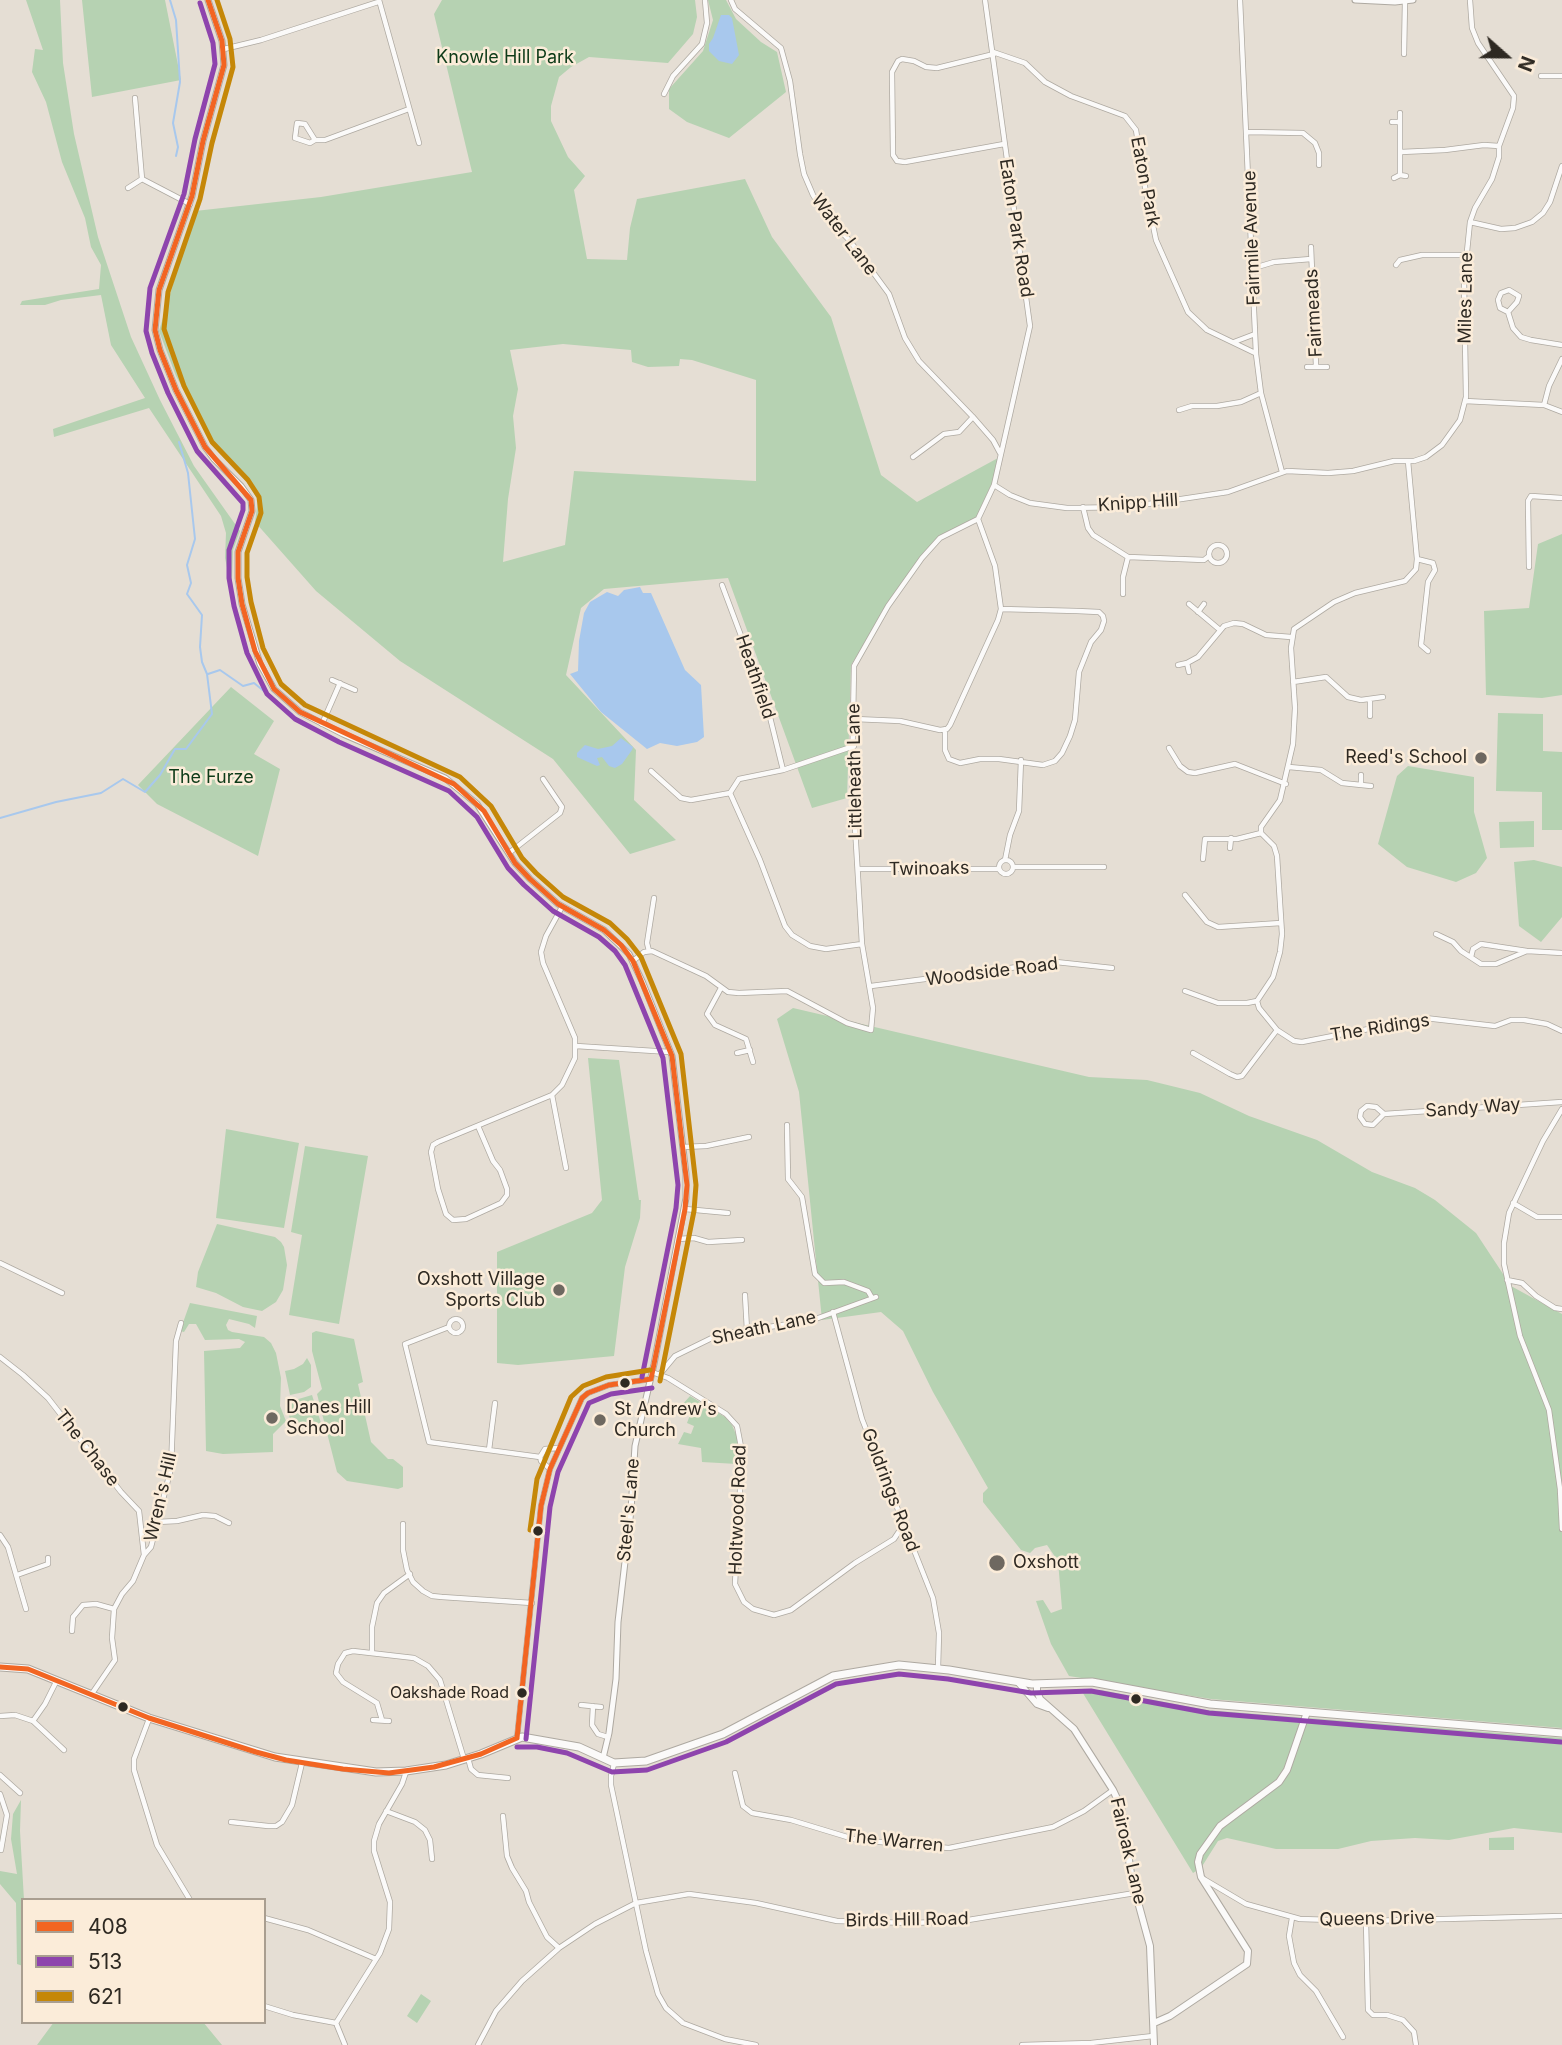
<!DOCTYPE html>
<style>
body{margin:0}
#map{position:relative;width:1562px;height:2045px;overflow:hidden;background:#e5ded4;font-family:Inter,sans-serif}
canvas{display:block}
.legend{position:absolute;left:21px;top:1898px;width:245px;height:126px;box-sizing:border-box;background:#fbecd9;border:2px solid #a99e90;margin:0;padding:9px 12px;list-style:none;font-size:21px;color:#2e2922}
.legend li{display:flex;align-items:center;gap:14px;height:35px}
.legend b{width:35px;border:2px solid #a99e90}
.north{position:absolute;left:1471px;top:21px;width:70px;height:70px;-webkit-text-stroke:5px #fbecd9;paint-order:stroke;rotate:111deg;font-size:19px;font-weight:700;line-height:28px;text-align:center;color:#2e2922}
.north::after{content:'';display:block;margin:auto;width:24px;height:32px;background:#2e2922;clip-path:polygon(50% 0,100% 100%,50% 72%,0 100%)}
</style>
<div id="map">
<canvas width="1562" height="2045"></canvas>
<ul class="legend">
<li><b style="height:9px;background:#f26522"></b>408</li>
<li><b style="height:9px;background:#8e44ad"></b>513</li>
<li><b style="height:9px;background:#c58708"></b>621</li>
</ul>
<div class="north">N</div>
</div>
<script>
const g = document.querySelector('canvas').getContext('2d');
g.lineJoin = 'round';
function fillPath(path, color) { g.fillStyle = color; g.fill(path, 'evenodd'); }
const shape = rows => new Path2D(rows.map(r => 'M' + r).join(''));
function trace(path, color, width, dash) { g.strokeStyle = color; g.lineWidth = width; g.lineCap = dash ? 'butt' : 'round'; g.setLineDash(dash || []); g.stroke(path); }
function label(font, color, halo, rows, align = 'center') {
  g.font = font + ' Inter,sans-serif'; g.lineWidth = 5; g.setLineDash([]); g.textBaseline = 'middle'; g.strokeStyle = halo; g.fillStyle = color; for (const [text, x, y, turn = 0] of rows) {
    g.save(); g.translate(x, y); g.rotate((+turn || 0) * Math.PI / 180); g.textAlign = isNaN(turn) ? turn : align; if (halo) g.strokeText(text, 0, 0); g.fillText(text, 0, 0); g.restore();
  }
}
const green = shape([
 [26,0,60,0,63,63,74,134,98,237,131,337,160,400,194,466,240,531,233,550,232,581,234,601,225,558,226,533,221,516,149,408,54,437,53,429,145,398,111,345,101,295,61,300,45,305,20,305,22,301,99,289,101,265,91,247,85,218,62,162,46,102,32,72,35,49,43,50],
 [82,0,165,0,181,80,92,97],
 [442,0,695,0,697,17,693,34,668,63,589,57,571,67,559,77,551,106,551,121,568,157,585,176,574,190,587,259,627,260,630,228,637,199,745,179,772,237,831,317,881,475,917,502,998,458,992,483,976,518,939,537,888,606,851,665,847,798,812,808,728,578,604,589,581,608,566,675,636,750,634,800,676,840,630,854,553,759,400,661,316,591,255,522,258,500,246,481,215,447,176,376,159,331,195,211,321,197,472,172,434,14],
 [563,344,631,350,632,362,648,367,679,366,680,359,692,360,756,380,756,481,574,471,565,545,503,562,508,499,516,448,513,416,518,389,510,350],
 [708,0,726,0,736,19,761,42,777,52,786,92,729,138,687,122,669,109,669,89,703,51,713,20],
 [1562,534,1562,695,1542,698,1486,695,1484,611,1529,608,1538,544],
 [231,687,274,721,254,754,280,769,258,856,157,804,138,785],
 [1498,713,1543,714,1543,751,1562,752,1562,830,1542,830,1542,792,1496,791],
 [1408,766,1474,777,1474,812,1487,858,1476,873,1456,882,1407,867,1378,844,1397,776],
 [1534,821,1534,847,1500,848,1499,822],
 [1534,860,1562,867,1562,917,1541,942,1519,926,1514,862],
 [793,1008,1089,1077,1147,1080,1200,1093,1249,1116,1317,1140,1372,1172,1415,1188,1435,1200,1476,1233,1511,1286,1562,1314,1562,1728,1211,1699,1069,1676,1051,1644,1036,1601,1043,1600,1051,1613,1062,1609,1058,1561,1047,1545,1035,1548,1030,1553,1021,1550,983,1502,983,1493,988,1488,933,1392,903,1331,881,1312,822,1320,799,1092,777,1019],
 [588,1058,619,1060,639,1200,641,1200,640,1218,625,1267,614,1356,518,1365,497,1363,497,1252,592,1213,602,1200],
 [226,1129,299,1143,284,1228,216,1218],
 [305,1146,368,1156,339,1324,289,1315,302,1235,291,1232],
 [217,1224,275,1237,281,1242,284,1247,287,1265,283,1290,276,1302,262,1311,243,1307,216,1293,196,1287,198,1272],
 [190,1303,257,1316,255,1328,249,1324,229,1319,226,1325,228,1330,232,1332,264,1337,271,1343,276,1353,281,1378,280,1406,286,1421,273,1434,273,1452,223,1454,206,1451,204,1351,240,1348,245,1342,239,1339,205,1340,196,1324,189,1324,184,1332,180,1331],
 [316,1331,354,1339,363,1382,358,1384,371,1442,388,1459,393,1459,403,1467,403,1487,398,1489,347,1481,337,1472,317,1394,322,1389,312,1351,312,1333],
 [307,1358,311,1365,311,1387,304,1392,290,1395,285,1371,294,1369,303,1364],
 [312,1395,321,1423,294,1431,285,1403],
 [690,1396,725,1417,732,1425,738,1439,737,1464,702,1462,701,1448,678,1444,684,1432,691,1434,694,1426,687,1423,690,1415,683,1412,685,1408,682,1405],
 [1081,1690,1101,1690,1207,1710,1562,1738,1562,1833,1514,1828,1449,1840,1415,1838,1371,1841,1338,1849,1276,1849,1227,1838,1218,1841,1201,1868,1193,1873],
 [21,1800,20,1831,24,1900,23,1966,17,1964,16,1903,0,1884,0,1871,17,1874,11,1839,13,1814],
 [1514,1837,1514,1850,1489,1850,1489,1838],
 [421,1994,431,2001,417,2023,407,2016],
 [54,2022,203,2022,222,2045,37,2045]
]);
const water = shape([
 [721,15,729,15,732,18,739,55,732,64,719,61,709,51,709,44,713,38],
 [640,587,643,593,651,593,685,670,701,685,704,737,697,742,677,746,660,743,647,749,601,712,570,674,578,671,579,641,584,613,590,602,607,592,618,596,624,590],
 [621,738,633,747,632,750,622,764,615,768,609,766,602,757,597,758,600,765,597,766,577,757,577,753,585,745,598,749,612,746]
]);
const stream = shape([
 [170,0,176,20,180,82,173,123,178,147,176,156],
 [208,674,220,670,243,686,254,683,292,714],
 [0,818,56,802,101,793,123,779,145,792,160,775,175,749,186,749,212,714,207,674,202,662,200,647,202,615,187,594,191,583,187,565,195,539,188,473,179,442]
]);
const minor = shape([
 [379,0,419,143],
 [731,0,735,9,781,48,790,81,800,154,804,174,813,195,826,216,850,241,889,294,905,338,919,361,973,417,993,440,1000,453],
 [1240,0,1256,354,1261,393,1282,472],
 [224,49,261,40,378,2],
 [993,52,1025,63,1045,82,1071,96,1125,116,1136,130,1144,182,1156,240,1188,312,1207,330,1255,353],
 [994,54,937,68,926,67,914,61,902,59,898,61,892,72,893,155,897,161,905,162,1004,144],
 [1404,54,1405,1],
 [1541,76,1562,76],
 [664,94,673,76,702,44,707,23,705,0],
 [135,98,142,179,190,204],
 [1392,122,1400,122],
 [1248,132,1303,133,1315,143,1319,153,1319,165],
 [315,140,310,143,295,138,297,123,305,124,315,140,325,140,409,109],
 [1401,152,1445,150,1484,145,1499,146],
 [1400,175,1400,113],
 [1394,178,1400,175,1406,176],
 [128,188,142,179],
 [1470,222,1501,229,1515,228,1532,222,1543,213,1550,202,1562,166],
 [1311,247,1316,366],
 [1396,265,1400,260,1422,255,1465,255],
 [1254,268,1274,262,1311,259],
 [1508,312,1517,302,1519,296,1509,290,1501,293,1498,300,1500,308,1508,312,1513,328,1521,337,1531,340,1562,345],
 [1234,342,1255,334],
 [1307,367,1327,367],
 [1465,401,1544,405,1562,412],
 [1544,405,1549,386,1562,359],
 [1179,410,1192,406,1217,406,1241,402,1261,393],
 [913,457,944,434,959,432,973,417],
 [994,485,1010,495,1030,503,1067,508,1128,507,1228,492,1287,471,1328,473,1353,471,1394,461,1414,461,1426,457,1442,445,1460,420,1466,397,1464,281,1470,222,1475,208,1492,179,1499,157,1499,146,1513,108,1514,96,1478,43,1472,28,1470,0],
 [1083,507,1088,528,1093,535,1128,557,1204,560,1209,556],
 '1209 554a9 9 0 1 1 18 0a9 9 0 1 1-18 0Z',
 [1417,559,1433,563,1435,570,1428,582,1421,645,1428,651],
 [1529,567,1528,501,1531,496,1562,498],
 [722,585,767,705,783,770],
 [1123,594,1123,577,1128,557],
 [1189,604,1220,630],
 [1198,612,1204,604],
 [1187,663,1189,672],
 [1178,665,1187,663,1198,657,1224,626,1234,623,1243,624,1266,635,1291,637],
 [332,680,355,690],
 [1293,682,1326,677,1348,697,1361,700,1383,697],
 [1370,700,1370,716],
 [855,719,900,721,940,730,947,729,950,725,998,620,1001,609,995,566,978,519],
 [322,724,340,683],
 [945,729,945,750,949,759,960,763,980,759,999,759,1043,765,1055,761,1062,753,1070,736,1075,720,1079,672,1091,642,1101,630,1104,621,1103,616,1099,612,1077,611,1001,609],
 [854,746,783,770,739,779,730,793,760,860,785,926,792,935,810,946,826,949,862,944],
 [1169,748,1180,766,1188,772,1195,773,1235,764,1286,784],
 [1289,767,1321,770,1342,783,1371,786],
 [651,771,681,798,691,800,730,793],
 [1361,785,1361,775],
 [1261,833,1261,827,1280,800,1293,744,1295,708,1291,648,1294,629,1334,602,1355,593,1405,581,1416,569,1417,559,1408,461],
 [1230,848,1231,838],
 [509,853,560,813,562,807,543,779],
 [1203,859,1205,839,1237,839,1261,833],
 '999 867a7 7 0 1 1 14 0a7 7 0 1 1-14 0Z',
 [1005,860,1010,835,1019,811,1021,760],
 [1014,867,1104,867],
 [858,869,999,869],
 [1185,895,1207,922,1218,927,1281,923],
 [1436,934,1453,942,1461,951,1481,964,1496,964,1527,951],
 [649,951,647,943,654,898],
 [1471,957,1473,949,1481,944,1527,951,1562,953],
 [633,961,644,952,652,951,706,976,728,992,739,993,787,991,847,1023,871,1030,873,1008,862,944,852,777,854,666,888,606,922,558,940,538,978,519,994,485,1030,326,985,0],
 [871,986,1056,962,1112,968],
 [721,988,707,1014,715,1025,746,1039,753,1062],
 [1185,991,1218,1003,1247,1003,1257,1001,1273,977,1280,952,1282,934,1277,856,1274,846,1261,833],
 [1257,1001,1259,1008,1277,1030,1294,1041,1302,1042,1425,1018,1495,1026,1511,1020,1524,1020,1547,1024,1562,1031],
 [576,1046,670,1052],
 [737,1053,750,1050],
 [1193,1053,1230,1074,1237,1077,1242,1076,1277,1030],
 [552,1095,566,1168],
 [1562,1109,1543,1141,1509,1213,1504,1243,1504,1264,1520,1336,1549,1410,1560,1489,1562,1529],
 [1384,1114,1373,1125,1365,1124,1360,1117,1361,1111,1367,1106,1376,1107,1384,1114,1562,1102],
 [787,1125,788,1179,802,1197,815,1274,824,1283,844,1282,868,1291,872,1298],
 [478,1126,493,1161,500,1170,507,1189,507,1195,501,1203,466,1219,453,1220,446,1214,438,1189,431,1152,433,1145,438,1142,552,1095,562,1085,575,1058,575,1038,543,963,541,952,546,936,562,907],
 [683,1147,706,1146,749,1137],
 [1513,1203,1537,1217,1562,1217],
 [685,1209,728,1213],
 [678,1239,694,1238,708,1242,742,1240],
 [0,1263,62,1293],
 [1507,1280,1522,1283,1536,1296,1555,1308,1562,1309],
 [745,1295,747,1330],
 [833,1312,862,1419,933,1598,939,1633,938,1668],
 '449 1326a7 7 0 1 1 14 0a7 7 0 1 1-14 0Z',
 [449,1327,405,1344,429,1442,540,1457],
 [0,1357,23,1375,48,1398,121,1492,139,1511,144,1555],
 [652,1372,668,1378,726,1414,737,1426,742,1452,735,1584,744,1602,753,1609,774,1615,791,1610,855,1563,894,1539,904,1524],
 [660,1374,675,1356,720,1334,810,1321,876,1297],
 [489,1450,495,1403],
 [550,1469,541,1461,540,1457,545,1449,558,1448],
 [157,1522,177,1521,203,1515,215,1516,229,1523],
 [403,1524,403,1550,407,1570,413,1582,423,1591,432,1596,442,1597,532,1603],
 [0,1535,8,1547,26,1609],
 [17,1575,48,1564,48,1558],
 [72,1631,73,1617,83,1605,96,1604,114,1609],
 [372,1653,372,1627,377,1603,384,1593,410,1574],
 [91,1695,115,1660,112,1638,114,1609,122,1594,133,1581,144,1555,151,1547,171,1468,176,1341,181,1323],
 [581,1705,601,1707],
 [593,1706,592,1725,598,1734,608,1737],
 [0,1716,15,1715,33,1721,45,1704,57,1680],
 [149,1719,134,1759,134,1770,157,1845,190,1900],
 [373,1720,389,1721],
 [382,1720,377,1703,343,1682,336,1673,338,1664,345,1653,353,1651,414,1658,428,1666,440,1680,464,1759],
 [33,1721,64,1750],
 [517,1738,541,1506,550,1469,582,1398,588,1393,609,1385,651,1379],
 [468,1758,471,1769,478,1775,508,1778],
 [614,1764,611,1776,611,1785,646,1951,658,1994,666,2008,683,2023,725,2039,756,2045],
 [735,1773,743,1806,752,1813,791,1820,857,1840,949,1848,1053,1827,1084,1811,1113,1790],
 [0,1775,20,1793],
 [0,1794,7,1815,1,1850],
 [386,1811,415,1822,425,1830,430,1840,432,1859],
 [503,1816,507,1856,512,1868,526,1891,529,1902,547,1937,559,1948],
 [231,1822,268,1826,276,1826,282,1822,292,1805,302,1763],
 [1202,1878,1246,1904,1300,1919,1366,1921,1562,1916],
 [264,1918,308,1930,376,1959],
 [1292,1918,1289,1936,1294,1963,1300,1975,1316,1991,1343,2037],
 [1366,1921,1368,2010,1373,2015,1387,2015,1403,2020,1414,2032,1416,2045],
 [264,2006,293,2015,336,2023],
 [336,2023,380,1953,389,1929,390,1902,374,1851,374,1841,379,1824,402,1784,406,1772],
 [336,2023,345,2045],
 [478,2045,496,2011,522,1981,559,1948,595,1924,636,1903,689,1894,756,1903,837,1921,912,1923,962,1921,1135,1893],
 [1022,2045,1091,2043,1153,2036]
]);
const tertiary = shape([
 [208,0,222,41,224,65,203,141,192,196,159,290,155,330,160,350,176,390,205,447,214,459,241,486,251,500,252,511,238,552,238,578,242,604,260,664,274,689,300,712,343,734,445,778,477,804,515,863,530,879,558,904,604,930,629,954,642,981,672,1056,686,1174,686,1198,654,1364,635,1446,631,1510,618,1622,616,1679,609,1733,603,1758],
 [1355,0,1395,2,1413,0]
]);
const secondary = shape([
 [1018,1682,1037,1704,1048,1708],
 [1037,1684,1037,1691,1040,1699,1074,1729,1113,1790,1121,1807,1132,1880,1150,1946,1154,2045],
 [1154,2023,1170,2016,1247,1964,1248,1951,1201,1877,1198,1862,1200,1854,1220,1826,1279,1782,1287,1770,1307,1712]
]);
const primary = shape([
 [0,1667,28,1669,149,1718,275,1757,376,1772,406,1771,446,1765,481,1754,522,1737,579,1747,614,1763,646,1761,723,1734,833,1676,899,1665,949,1670,1032,1684,1092,1682,1210,1704,1562,1733]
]);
const bus1 = shape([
 [208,0,222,41,224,65,203,141,192,196,159,290,155,330,160,350,176,390,205,447,251,500,252,511,238,552,238,578,242,604,255,651,274,689,300,712,454,784,484,811,515,863,530,879,558,904,604,930,621,945,633,961,672,1056,687,1185,685,1209,651,1379],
 [0,1667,28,1669,149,1718,256,1752,286,1760,343,1769,389,1773,434,1767,481,1754,517,1738],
 [517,1738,541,1506,550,1469,582,1398,588,1393,609,1385,651,1379]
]);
const bus2 = shape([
 [200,3,213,43,215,64,195,139,184,194,150,288,146,331,152,353,168,393,197,451,243,503,243,510,229,550,229,578,234,606,247,653,267,694,295,719,339,742,449,791,477,817,508,868,524,885,553,911,599,937,615,951,625,965,663,1058,678,1185,676,1208,642,1377],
 [526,1739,550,1507,558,1472,589,1403,611,1394,652,1388],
 [517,1747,537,1747,567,1753,612,1772,647,1770,726,1742,836,1684,899,1674,948,1679,1031,1693,1091,1691,1209,1713,1561,1742]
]);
const bus3 = shape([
 [217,0,230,39,233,67,212,143,200,199,168,292,164,329,184,386,212,442,248,480,259,497,261,513,247,553,247,577,251,602,263,648,281,684,305,705,460,777,491,806,522,858,536,873,563,897,610,923,627,939,641,957,681,1054,696,1185,694,1211,660,1381],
 [530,1530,537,1479,571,1397,583,1386,606,1377,650,1370]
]);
const markers = [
 [1481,758,7,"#6e6860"],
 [559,1290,7,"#6e6860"],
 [625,1383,6,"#2e2922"],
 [272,1418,7,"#6e6860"],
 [600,1420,7,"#6e6860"],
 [538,1531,6,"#2e2922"],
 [997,1563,9,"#6e6860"],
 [522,1693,6,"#2e2922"],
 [1136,1699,6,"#2e2922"],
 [123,1707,6,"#2e2922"]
];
const busNames = [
 ["Oakshade Road",509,1693]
];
const parkNames = [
 ["Knowle Hill Park",505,58],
 ["The Furze",211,778]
];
const streetNames = [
 ["Eaton Park",1145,182,79],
 ["Eaton Park Road",1016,228,81],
 ["Water Lane",844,235,53],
 ["Fairmile Avenue",1252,238,-92],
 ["Miles Lane",1466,298,-89],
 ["Fairmeads",1314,313,-93],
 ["Knipp Hill",1138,503,-4],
 ["Heathfield",755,677,71],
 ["Littleheath Lane",855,771,-91],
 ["Twinoaks",929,869,-1],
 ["Woodside Road",992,972,-7],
 ["The Ridings",1380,1028,-9],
 ["Sandy Way",1473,1108,-4],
 ["Sheath Lane",764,1328,-12],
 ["The Chase",87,1448,52],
 ["Goldrings Road",890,1490,69],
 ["Wren's Hill",161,1497,-77],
 ["Steel's Lane",629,1510,-85],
 ["Holtwood Road",738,1510,-88],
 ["The Warren",894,1841,6],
 ["Fairoak Lane",1128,1851,77],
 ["Queens Drive",1377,1919,-1],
 ["Birds Hill Road",907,1920,-1]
];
const poiNames = [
 ["Reed's School",1467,758,"right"],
 ["Oxshott Village",545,1280,"right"],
 ["Sports Club",545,1301,"right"],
 ["Danes Hill",286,1408],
 ["School",286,1429],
 ["St Andrew's",614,1410],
 ["Church",614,1431],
 ["Oxshott",1013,1563]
];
fillPath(green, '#b6d2b2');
fillPath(water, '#a8c8ed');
trace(stream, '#a8c8ed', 2);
trace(minor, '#aea9a1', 6);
trace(tertiary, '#aea9a1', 7);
trace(secondary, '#aea9a1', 8);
trace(primary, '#aea9a1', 9);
trace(minor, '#fbfaf9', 4.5);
trace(tertiary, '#fbfaf9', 5);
trace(secondary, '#fbfaf9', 6);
trace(primary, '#fbfaf9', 7);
trace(bus1, '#f26522', 5);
trace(bus2, '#8e44ad', 5);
trace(bus3, '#c58708', 5);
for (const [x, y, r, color] of markers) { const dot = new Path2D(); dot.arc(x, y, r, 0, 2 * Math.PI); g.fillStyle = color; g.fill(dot); trace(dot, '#fbecd9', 2.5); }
label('16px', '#2e2922', '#fbecd9', busNames, 'right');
label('18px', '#0e3b18', '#fbecd9', parkNames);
label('18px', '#2e2922', '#fbecd9', streetNames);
label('18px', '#2e2922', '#fbecd9', poiNames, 'left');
</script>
